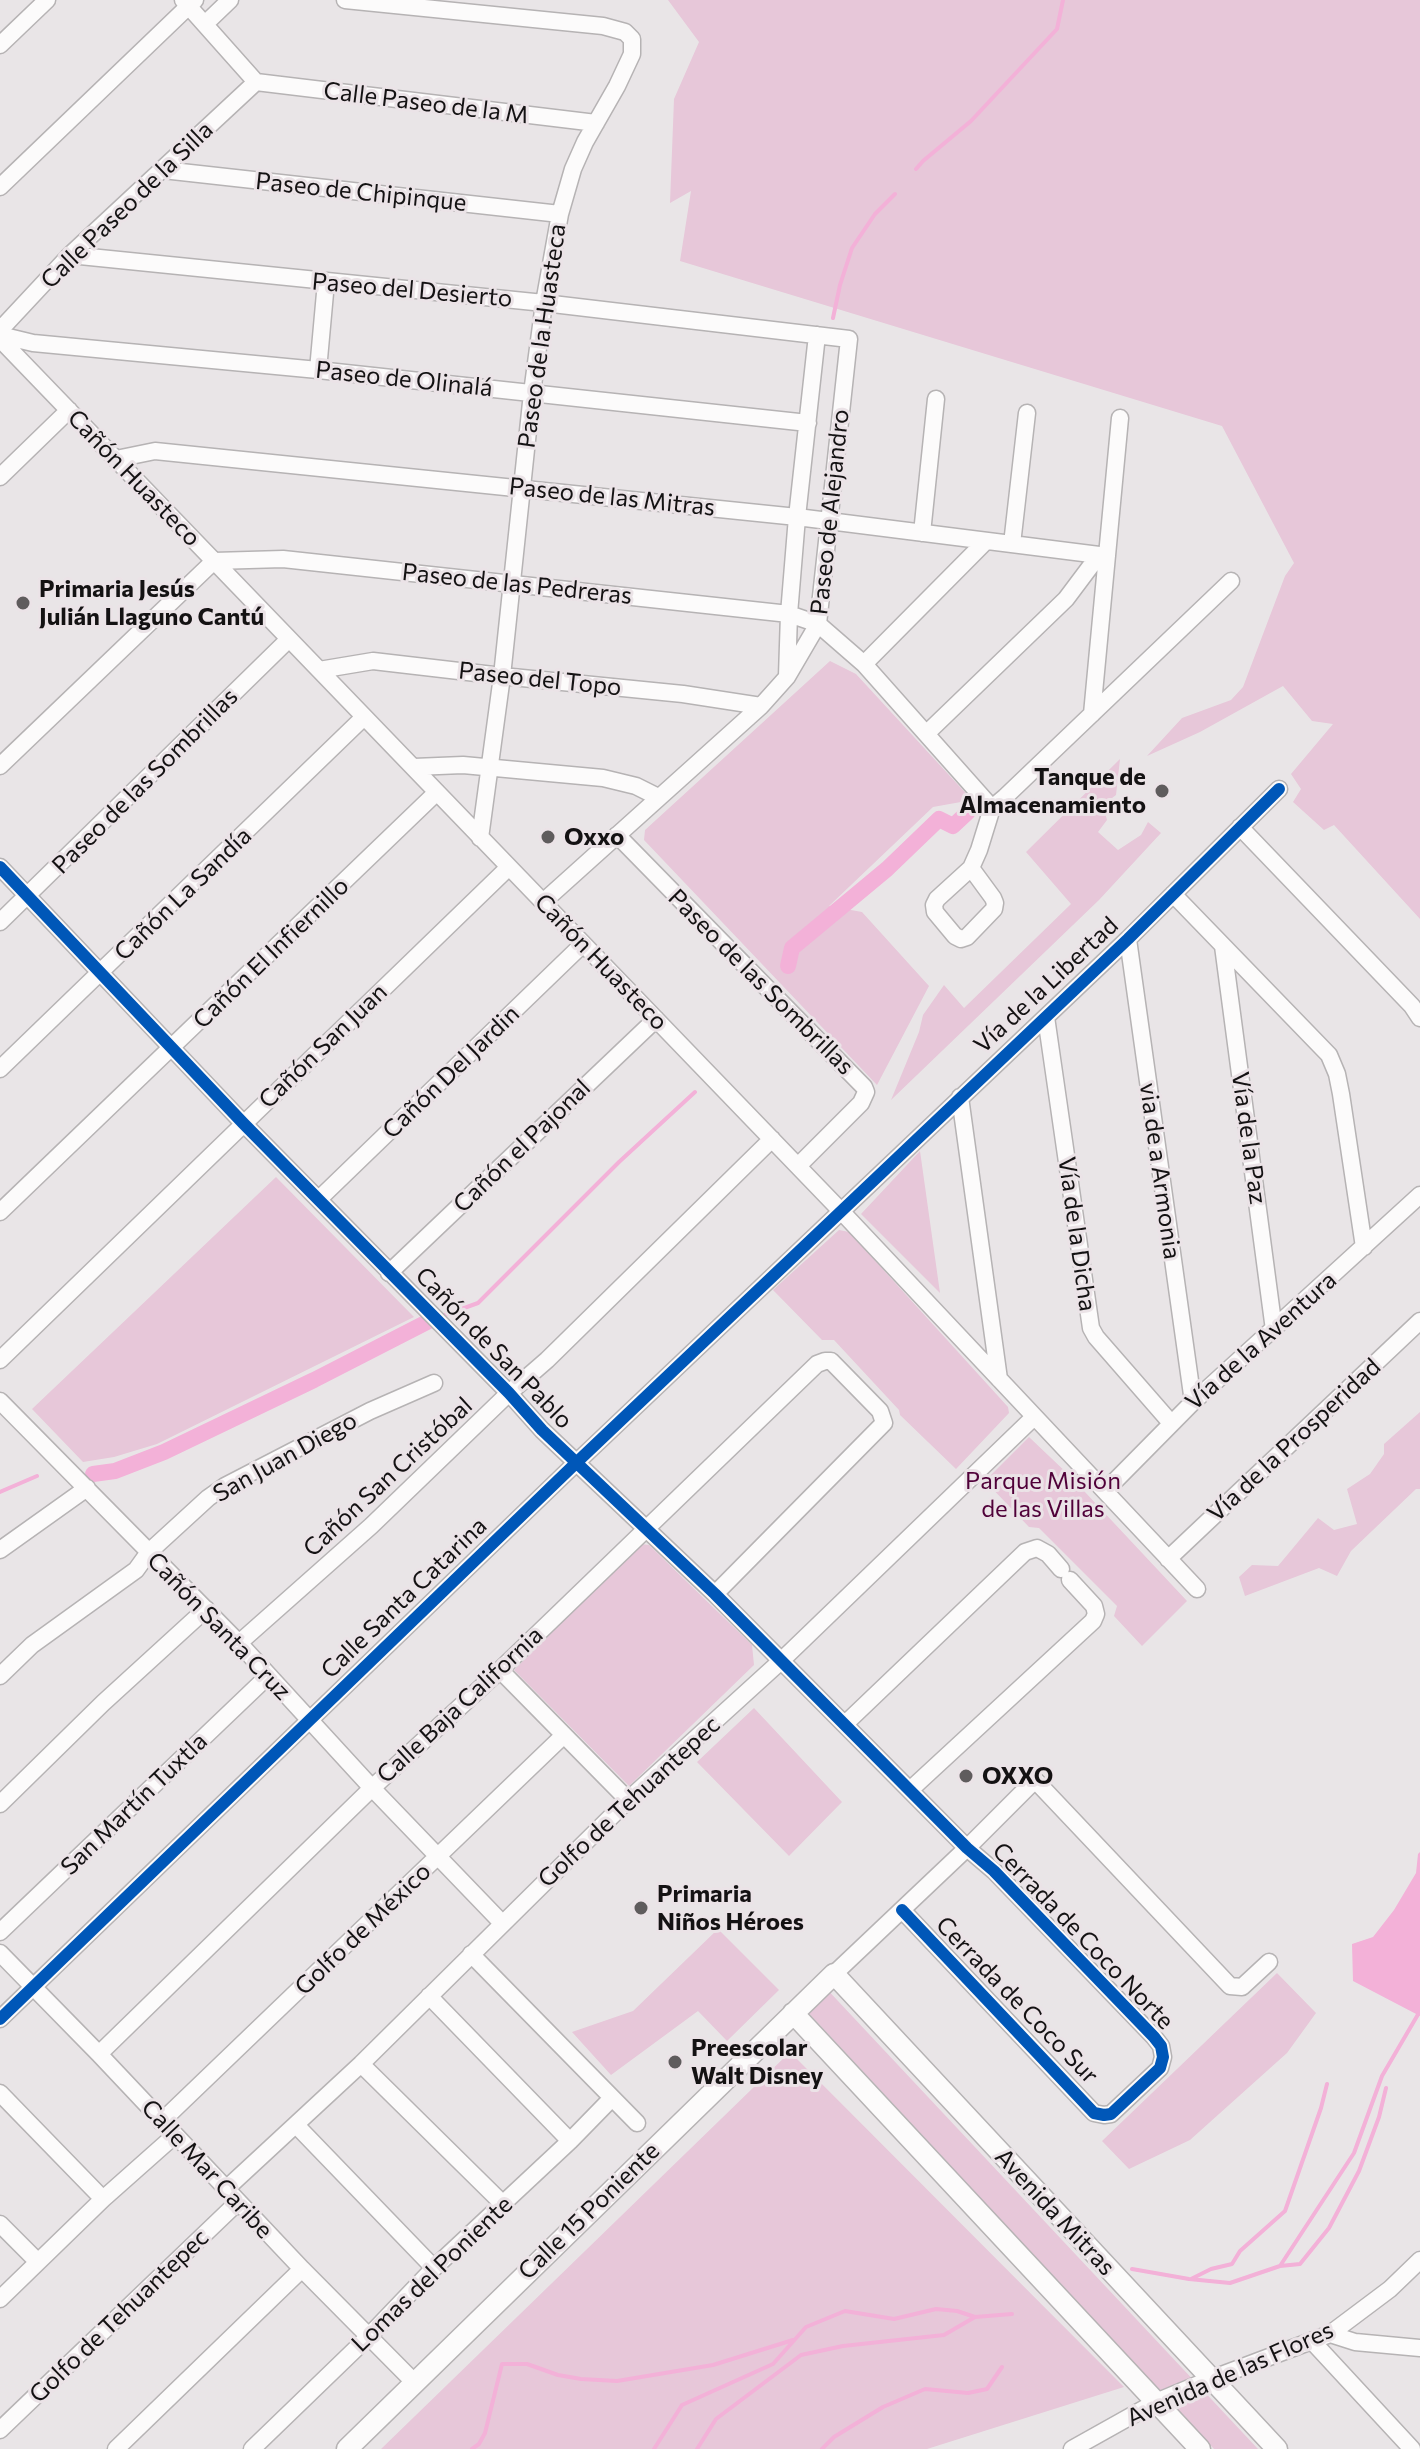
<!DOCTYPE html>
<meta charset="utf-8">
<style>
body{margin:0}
canvas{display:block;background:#e9e5e7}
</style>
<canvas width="1420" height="2449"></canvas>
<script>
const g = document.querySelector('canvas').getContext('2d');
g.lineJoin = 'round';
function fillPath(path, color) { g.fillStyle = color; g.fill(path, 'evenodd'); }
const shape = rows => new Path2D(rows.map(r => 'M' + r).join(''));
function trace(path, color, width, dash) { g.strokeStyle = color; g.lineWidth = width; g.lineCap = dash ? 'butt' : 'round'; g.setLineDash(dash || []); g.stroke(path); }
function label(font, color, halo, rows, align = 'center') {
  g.font = font + ' Commissioner,sans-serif'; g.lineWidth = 6; g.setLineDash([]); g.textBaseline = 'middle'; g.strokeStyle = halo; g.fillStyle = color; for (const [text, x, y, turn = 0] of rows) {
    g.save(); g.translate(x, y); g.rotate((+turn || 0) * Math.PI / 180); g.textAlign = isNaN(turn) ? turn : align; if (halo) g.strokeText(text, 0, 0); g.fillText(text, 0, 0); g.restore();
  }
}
const green = shape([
 [668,0,1420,0,1420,919,1334,825,1324,830,1293,802,1301,789,1291,774,1333,724,1312,721,1283,686,1200,732,1147,756,1182,718,1231,700,1243,687,1285,576,1294,563,1222,426,680,261,691,191,670,203,674,99,699,42],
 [830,661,856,674,972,800,933,807,829,906,862,912,929,986,877,1085,644,840,645,830],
 [1120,759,1116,795,1103,805,1107,820,1098,832,1118,850,1141,835,1148,822,1161,833,1099,900,891,1100,919,1032,923,1015,944,985,964,1008,1071,904,1026,852],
 [920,1151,940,1293,861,1214],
 [276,1177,414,1317,157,1444,114,1457,83,1462,32,1409],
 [839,1230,849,1232,1008,1407,1009,1413,956,1469,900,1415,899,1410,834,1340,822,1340,773,1290],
 [1420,1412,1420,1489,1416,1489,1351,1551,1337,1576,1319,1568,1245,1596,1239,1577,1252,1565,1278,1566,1318,1518,1334,1530,1357,1524,1347,1489,1370,1474,1384,1454,1384,1444],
 [1029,1437,1070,1476,1187,1601,1142,1646,1114,1616,1117,1606,1039,1528,1029,1527,985,1481],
 [641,1544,649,1545,752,1645,754,1665,629,1786,514,1670],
 [754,1708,842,1802,789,1856,697,1762],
 [718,1929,779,1990,727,2041,698,2011,611,2075,572,2032,633,2011],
 [1277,1973,1316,2013,1287,2053,1190,2140,1129,2169,1102,2141],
 [823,1985,1258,2449,1214,2449,802,2006],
 [790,2052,1124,2387,927,2449,381,2449]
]);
const water = shape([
 [1420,1852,1420,2016,1353,1981,1352,1944,1373,1937,1394,1910,1416,1873,1418,1854]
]);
const stream = shape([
 [916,169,923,161,971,121,1057,29,1063,0],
 [833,318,840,285,852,248,875,214,895,194],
 [442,1316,478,1303,619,1162,695,1092],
 [0,1492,37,1476],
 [1280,2266,1300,2264,1329,2228,1359,2171,1379,2117,1386,2088],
 [1132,2269,1189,2279,1230,2283,1280,2266,1354,2153,1382,2076,1420,2011],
 [1191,2279,1211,2269,1232,2264,1240,2251,1285,2211,1321,2108,1327,2084],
 [472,2449,479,2444,485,2433,502,2364,527,2364,558,2375,581,2379,617,2381,713,2365,793,2340],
 [654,2449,682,2405,773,2364,806,2327,845,2311,894,2319,936,2309,957,2311,975,2317,1012,2314],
 [697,2449,716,2419,801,2355,843,2346,944,2335,975,2317],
 [822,2449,834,2437,883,2407,925,2389,968,2393,987,2389,1002,2367]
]);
const canal = shape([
 [788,966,792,948,887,869,939,819,953,826,968,812],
 [93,1474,115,1471,164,1452,314,1380,433,1319]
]);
const minor = shape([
 [183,0,256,82],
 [345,0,603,26,625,32,632,39,632,54,617,86,585,142,573,169,560,214,544,303,532,393,502,676,480,838],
 [205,24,230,0],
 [0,45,47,0],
 [256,82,596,123],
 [163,170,560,214],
 [0,187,195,0],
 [70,255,544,303,849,339,818,624,787,677,761,706,543,902],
 [0,330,70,255,256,82],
 [0,335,33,343,318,370,808,423],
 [0,339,841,1211,1197,1589],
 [318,370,326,282],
 [116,459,155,451,797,517,1107,556],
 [0,477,69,410],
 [922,533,936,399],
 [1012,544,1027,413],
 [864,664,986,541],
 [319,670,373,661,502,676,683,694,761,706],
 [787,676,789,614,797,517,817,335],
 [1092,714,1120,418],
 [927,733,1066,599,1099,555],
 [0,766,214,561,283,559,789,614,818,624,864,664,992,808],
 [414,767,463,765,603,778,636,786,658,797],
 [992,808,1005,797,1231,581],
 [1240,827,1412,1006,1420,1018],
 [617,835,864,1087,866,1092,861,1103,798,1166],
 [0,867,243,1123,509,1393,542,1430,715,1594,967,1848,994,1871,1154,2037,1161,2046,1163,2057,1160,2068,1111,2114,1104,2115,1094,2113,902,1910],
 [971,868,993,898,995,903,994,909,967,937,961,939,955,936,935,912,934,905,937,899,971,868],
 [971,868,979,850,992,808],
 [1173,894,1329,1055,1337,1074,1341,1094,1364,1247],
 [0,922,289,639],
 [1128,939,1193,1402],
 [1223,946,1274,1330],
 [1046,1017,1091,1328,1096,1337,1171,1423],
 [0,1069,364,717],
 [960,1097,999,1379],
 [319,1199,583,944],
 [0,1212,437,792],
 [389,1273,656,1019],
 [0,1360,509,867],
 [0,1401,239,1643,372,1788,502,1923],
 [1105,1491,1193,1402,1420,1195],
 [0,1550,87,1488],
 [1168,1559,1420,1321],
 [239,1643,371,1526,509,1393,547,1360,772,1139],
 [500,1670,628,1800],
 [0,1676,32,1645,136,1570,149,1552,208,1498,225,1486,370,1411,434,1383],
 [845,1724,1025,1552,1037,1548,1048,1554,1061,1569],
 [910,1790,1093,1621,1096,1614,1094,1606,1070,1580],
 [0,1804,103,1703,206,1609],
 [0,1932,268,1676],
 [0,1953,99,2054,302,2269,415,2383],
 [471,1954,637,2123],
 [834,1974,967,1848,1035,1780,1230,1986,1242,1987,1269,1962],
 [429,1996,570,2141],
 [0,2019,576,1463,1128,939,1279,789],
 [99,2054,372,1788,500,1670,817,1364,825,1361,831,1361,880,1411,884,1423,715,1594],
 [361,2064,503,2204],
 [0,2093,103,2199],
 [161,2122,564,1735],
 [296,2125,434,2268],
 [226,2189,361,2064,628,1800,782,1660,1034,1417],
 [0,2224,38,2262],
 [0,2299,103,2199,174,2136],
 [1330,2334,1355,2342,1420,2348],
 [1312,2341,1412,2449],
 [0,2430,238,2202],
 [116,2449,302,2269],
 [252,2449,368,2337,434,2268,570,2141,612,2098],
 [1072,2449,1156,2402,1211,2379,1330,2334,1390,2289,1420,2260]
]);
const tertiary = shape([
 [793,2013,1200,2449],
 [347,2449,834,1974,1277,2449]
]);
const cycleway = shape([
 [0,867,243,1123,509,1393,542,1430,715,1594,967,1848,994,1871,1154,2037,1161,2046,1163,2057,1160,2068,1111,2114,1104,2115,1094,2113,902,1910],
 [0,2019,576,1463,1128,939,1279,789]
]);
const markers = [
 [23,603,8,"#5f5c5d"],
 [1162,791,8,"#5f5c5d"],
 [548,837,8,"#5f5c5d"],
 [966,1776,8,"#5f5c5d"],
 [641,1908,8,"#5f5c5d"],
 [675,2062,8,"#5f5c5d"]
];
const streetNames = [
 ["Calle Paseo de la M",426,103,7],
 ["Paseo de Chipinque",361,192,6],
 ["Calle Paseo de la Silla",127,205,-44],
 ["Paseo del Desierto",412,290,5],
 ["Paseo de la Huasteca",542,336,-82],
 ["Paseo de Olinalá",404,379,6],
 ["Cañón Huasteco",134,478,46],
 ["Paseo de las Mitras",612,497,6],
 ["Paseo de Alejandro",830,512,-84],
 ["Paseo de las Pedreras",517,584,6],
 ["Paseo del Topo",540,679,6],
 ["Paseo de las Sombrillas",145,781,-45],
 ["Cañón La Sandía",183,894,-44],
 ["Cañón El Infiernillo",271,953,-44],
 ["Cañón Huasteco",601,962,46],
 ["Paseo de las Sombrillas",761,982,45],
 ["Vía de la Libertad",1046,985,-43],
 ["Cañón San Juan",323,1046,-44],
 ["Cañón Del Jardin",451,1072,-44],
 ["Vía de la Paz",1249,1138,82],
 ["Cañón el Pajonal",522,1146,-44],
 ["via de a Armonia",1160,1171,82],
 ["Vía de la Dicha",1077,1234,82],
 ["Vía de la Aventura",1261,1341,-42],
 ["Cañón de San Pablo",494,1348,46],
 ["Vía de la Prosperidad",1294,1440,-43],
 ["San Juan Diego",285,1457,-29],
 ["Cañón San Cristóbal",388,1477,-43],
 ["Calle Santa Catarina",404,1598,-44],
 ["Cañón Santa Cruz",219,1626,46],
 ["Calle Baja California",460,1705,-43],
 ["Golfo de Tehuantepec",629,1802,-43],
 ["San Martín Tuxtla",134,1804,-44],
 ["Golfo de México",363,1929,-44],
 ["Cerrada de Coco Norte",1083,1936,46],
 ["Cerrada de Coco Sur",1017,2000,46],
 ["Calle Mar Caribe",207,2169,47],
 ["Calle 15 Poniente",589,2211,-44],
 ["Avenida Mitras",1055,2212,47],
 ["Lomas del Poniente",432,2274,-44],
 ["Golfo de Tehuantepec",119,2316,-44],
 ["Avenida de las Flores",1230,2374,-24]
];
const poiNames = [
 ["Primaria Jesús",39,589],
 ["Julián Llaguno Cantú",39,617],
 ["Tanque de",1146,777,"right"],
 ["Almacenamiento",1146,805,"right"],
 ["Oxxo",564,837],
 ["OXXO",982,1776],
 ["Primaria",657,1894],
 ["Niños Héroes",657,1922],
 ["Preescolar",691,2048],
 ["Walt Disney",691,2076]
];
const parkNames = [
 ["Parque Misión",1043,1481],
 ["de las Villas",1043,1509]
];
fillPath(green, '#e7c7d9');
fillPath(water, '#f3b1d8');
trace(stream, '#f3b1d8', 4);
trace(canal, '#f3b1d8', 16);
trace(minor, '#b6b3b4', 19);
trace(tertiary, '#b6b3b4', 23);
trace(minor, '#fcfbfb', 16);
trace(tertiary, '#fcfbfb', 20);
trace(cycleway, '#0057b8', 12);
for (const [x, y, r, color] of markers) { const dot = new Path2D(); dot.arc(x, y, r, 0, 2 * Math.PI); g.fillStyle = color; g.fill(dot); trace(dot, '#ebe3e7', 3); }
label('24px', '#141213', '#ebe3e7', streetNames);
label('bold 24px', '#141213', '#ebe3e7', poiNames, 'left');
label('24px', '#500039', '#ebe3e7', parkNames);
</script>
